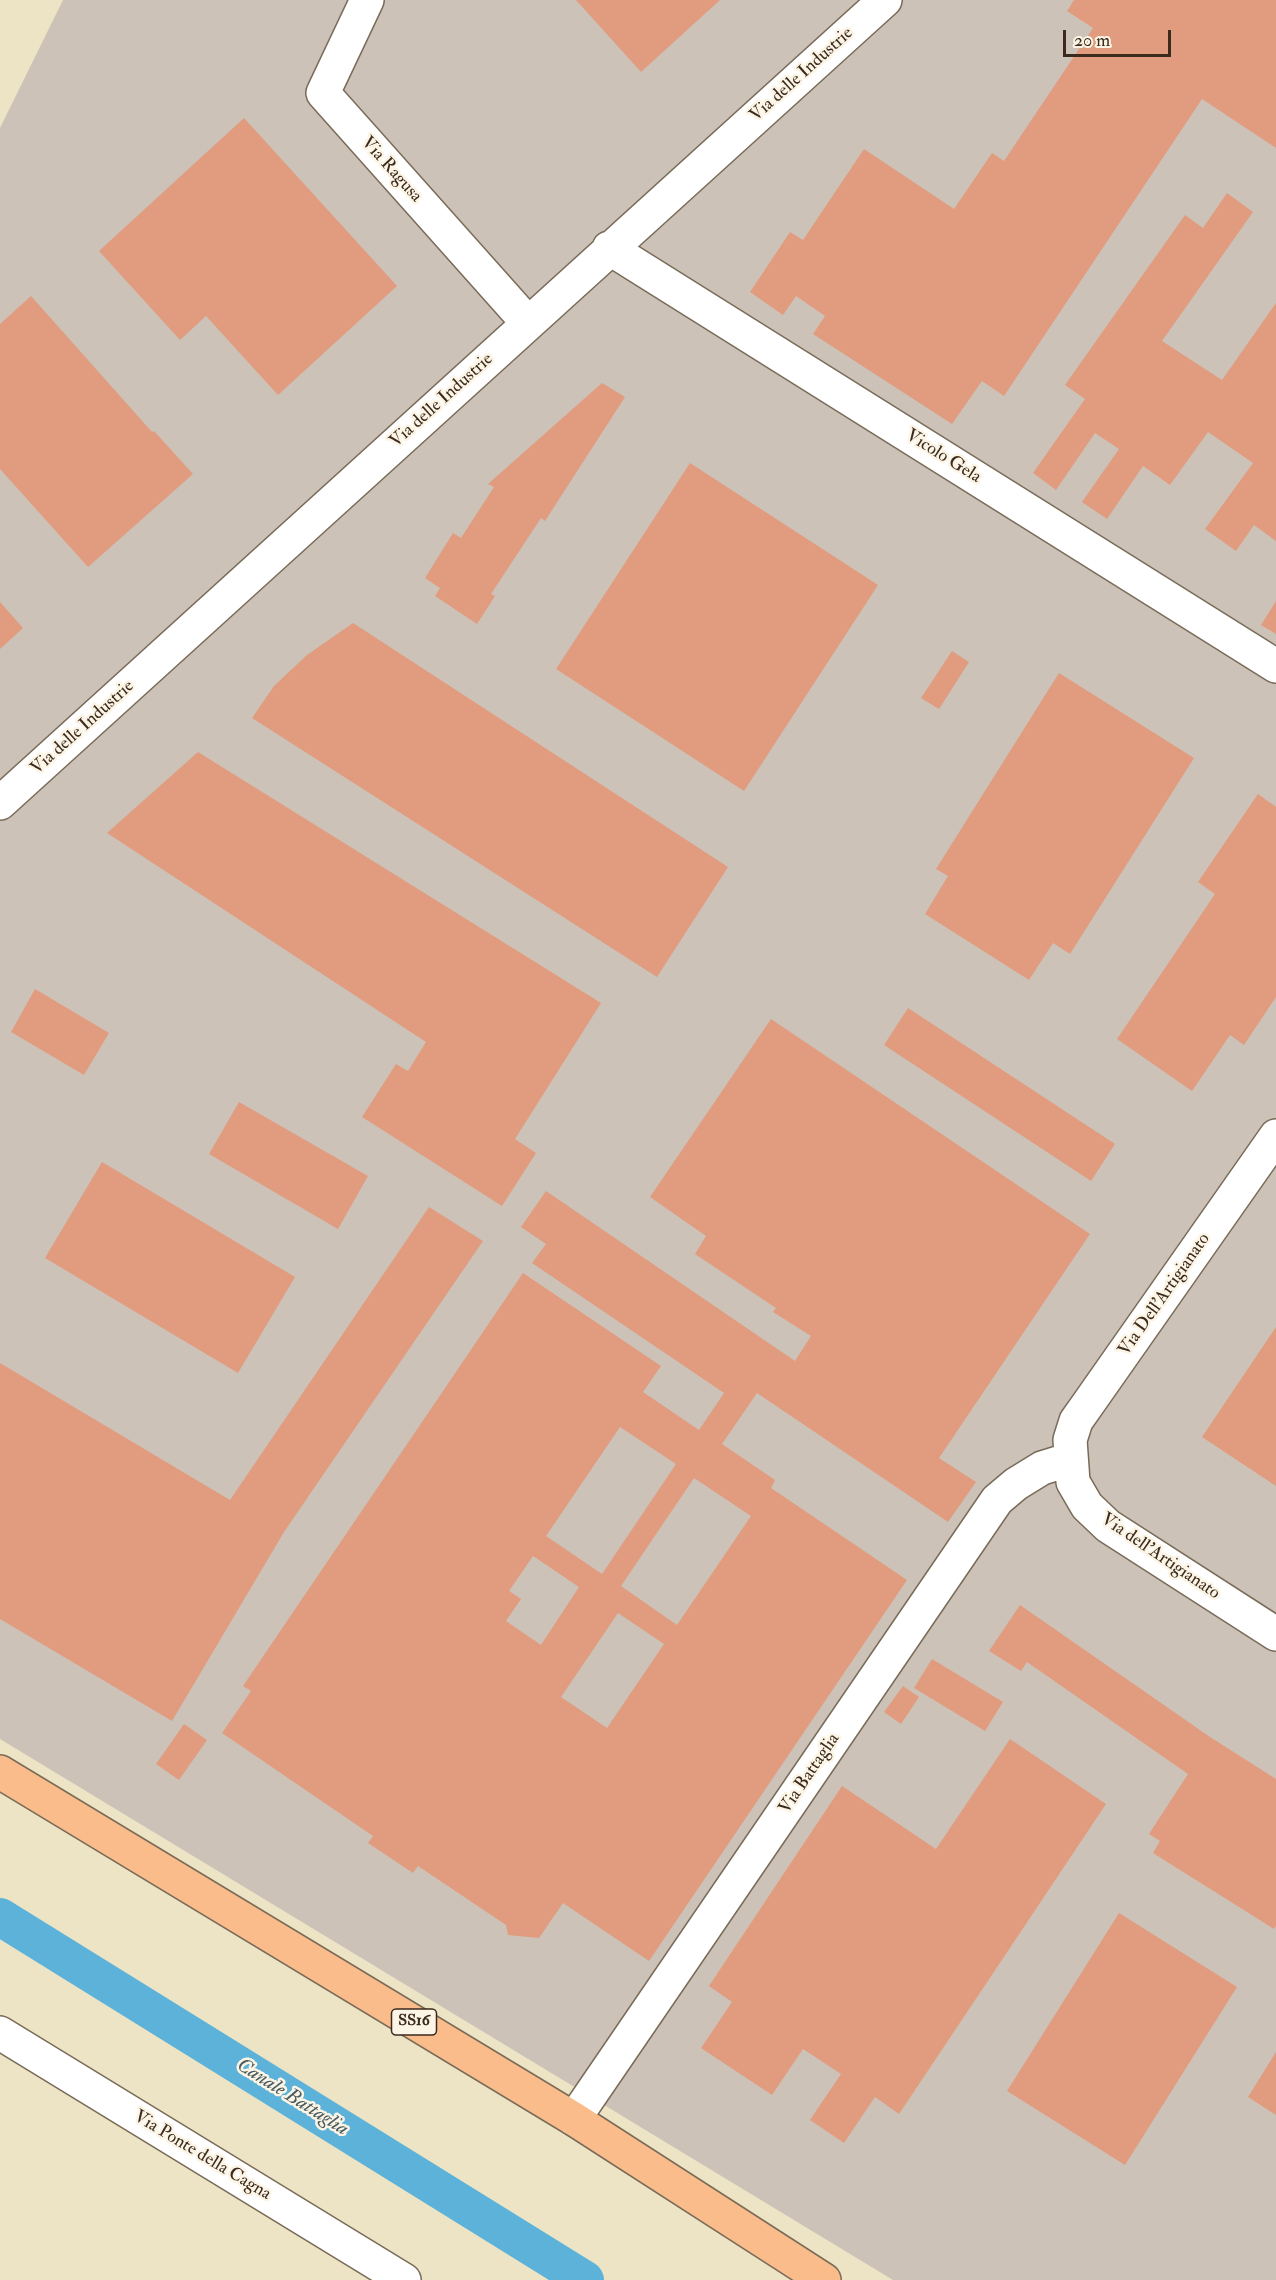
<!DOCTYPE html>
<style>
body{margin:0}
#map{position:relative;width:1276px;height:2280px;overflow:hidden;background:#ede4c5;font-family:"IM FELL Double Pica",serif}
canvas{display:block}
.scale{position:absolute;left:1063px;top:30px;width:108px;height:27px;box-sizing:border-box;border:3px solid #3b2a1e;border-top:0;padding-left:8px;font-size:18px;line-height:21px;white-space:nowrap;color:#3b2a1e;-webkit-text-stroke:4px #fcf5e5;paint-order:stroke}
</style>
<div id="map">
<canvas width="1276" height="2280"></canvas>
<div class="scale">20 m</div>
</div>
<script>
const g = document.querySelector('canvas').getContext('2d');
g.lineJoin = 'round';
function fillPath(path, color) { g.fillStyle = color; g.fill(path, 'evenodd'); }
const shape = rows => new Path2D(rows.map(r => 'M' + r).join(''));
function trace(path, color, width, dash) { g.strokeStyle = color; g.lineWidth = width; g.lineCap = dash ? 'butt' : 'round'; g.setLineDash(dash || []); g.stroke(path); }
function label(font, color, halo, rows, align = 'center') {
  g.font = font + ' "IM FELL Double Pica",serif'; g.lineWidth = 5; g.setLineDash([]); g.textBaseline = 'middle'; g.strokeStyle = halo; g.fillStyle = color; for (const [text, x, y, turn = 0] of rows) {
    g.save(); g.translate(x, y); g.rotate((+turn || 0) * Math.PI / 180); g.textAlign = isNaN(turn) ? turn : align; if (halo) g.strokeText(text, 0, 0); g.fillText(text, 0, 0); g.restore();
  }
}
const industrial = shape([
 [63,0,1276,0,1276,2280,893,2280,0,1739,0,128]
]);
const canal = shape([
 [0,1917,585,2280]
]);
const building = shape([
 [576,0,720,0,641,72],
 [1074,0,1276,0,1276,148,1202,99,1004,396,982,381,952,424,813,334,825,316,796,296,783,315,750,292,790,232,803,240,864,149,954,209,992,153,1004,161,1093,28,1067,11],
 [244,118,397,286,278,395,206,316,180,340,99,251],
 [1227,193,1253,212,1162,341,1222,380,1276,303,1276,541,1254,525,1236,551,1205,529,1253,463,1208,432,1170,485,1143,466,1107,519,1082,502,1119,449,1095,433,1056,490,1033,473,1085,399,1065,385,1185,215,1203,228],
 [31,296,152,432,154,431,193,474,88,567,0,469,0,324],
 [602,383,625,397,545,521,541,518,491,594,495,596,477,624,435,596,440,588,425,578,453,533,461,538,494,487,488,484],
 [690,463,878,585,744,791,556,669],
 [1276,601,1276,634,1261,625],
 [0,602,23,628,0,649],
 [353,623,728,867,657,977,252,718,274,686,307,655],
 [952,651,969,662,939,709,921,698],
 [1059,673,1194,758,1070,954,1053,943,1029,980,925,914,948,876,936,869],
 [198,752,601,1003,515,1139,536,1153,502,1206,362,1117,396,1064,408,1071,426,1042,107,833],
 [1258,794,1276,807,1276,997,1244,1045,1230,1035,1192,1091,1117,1039,1215,894,1198,882],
 [35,989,109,1033,84,1075,11,1032],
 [908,1008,1115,1144,1091,1181,884,1045],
 [771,1019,1090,1234,939,1458,976,1482,948,1522,757,1393,722,1444,775,1480,771,1488,907,1580,649,1961,563,1903,539,1938,508,1935,506,1925,418,1866,413,1873,368,1843,373,1836,222,1733,251,1691,243,1686,523,1273,661,1366,643,1392,699,1430,724,1393,532,1263,546,1244,521,1227,546,1191,795,1361,811,1336,773,1312,776,1308,695,1254,706,1236,650,1197],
 [620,1427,676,1464,602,1574,546,1536],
 [694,1478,751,1516,677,1625,621,1586],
 [533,1556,579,1587,541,1645,506,1621,521,1599,509,1591],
 [618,1613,664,1644,607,1728,561,1697],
 [239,1102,368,1176,338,1229,209,1154],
 [102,1162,295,1277,238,1373,45,1258],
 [429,1207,483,1241,284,1532,172,1721,0,1619,0,1363,230,1500],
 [1276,1327,1276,1486,1202,1437],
 [1020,1605,1210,1737,1276,1779,1276,1926,1274,1929,1153,1853,1160,1841,1149,1834,1188,1774,1027,1662,1021,1671,989,1651],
 [932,1659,1003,1702,985,1731,914,1688],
 [903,1686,919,1697,901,1724,884,1712],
 [184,1724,207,1740,179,1780,156,1764],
 [1010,1739,1106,1804,899,2114,875,2097,844,2143,810,2120,841,2074,803,2049,772,2095,701,2048,732,2002,709,1986,842,1786,936,1849],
 [1119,1913,1237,1987,1125,2165,1007,2091],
 [1276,2052,1276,2115,1248,2097]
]);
const minor = shape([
 [367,0,323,93,528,323],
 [609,248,1276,666],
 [0,803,885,0],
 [1276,1136,1088,1404,1076,1421,1070,1440,1073,1482,1087,1506,1108,1526,1276,1634],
 [0,2033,404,2280],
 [574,2119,997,1500,1016,1484,1042,1468,1071,1459]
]);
const major = shape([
 [0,1772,574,2119,824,2280]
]);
const shields = [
 [414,2022,45]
];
const shieldNames = [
 ["SS16",414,2022]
];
const streetNames = [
 ["Via delle Industrie",802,75,-42],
 ["Via Ragusa",391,170,48],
 ["Via delle Industrie",442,401,-42],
 ["Vicolo Gela",943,457,32],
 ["Via delle Industrie",83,728,-42],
 ["Via Dell'Artigianato",1165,1295,-55],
 ["Via dell'Artigianato",1160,1557,34],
 ["Via Battaglia",810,1774,-56],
 ["Via Ponte della Cagna",202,2156,31]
];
const waterNames = [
 ["Canale Battaglia",292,2098,32]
];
fillPath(industrial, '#ccc2b8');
trace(canal, '#5cb2d8', 38);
fillPath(building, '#e19c7f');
trace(minor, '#796b58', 36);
trace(major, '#796b58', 36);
trace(minor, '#fff', 33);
trace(major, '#fabc8b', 33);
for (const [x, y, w] of shields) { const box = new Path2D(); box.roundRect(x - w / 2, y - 13, w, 26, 4.5); g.fillStyle = '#fcf5e5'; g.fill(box); trace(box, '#3b2a1e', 1.5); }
label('bold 16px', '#3b2a1e', null, shieldNames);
label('18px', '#3b2a1e', '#fcf5e5', streetNames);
label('italic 20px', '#475a5f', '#fcf5e5', waterNames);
</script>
